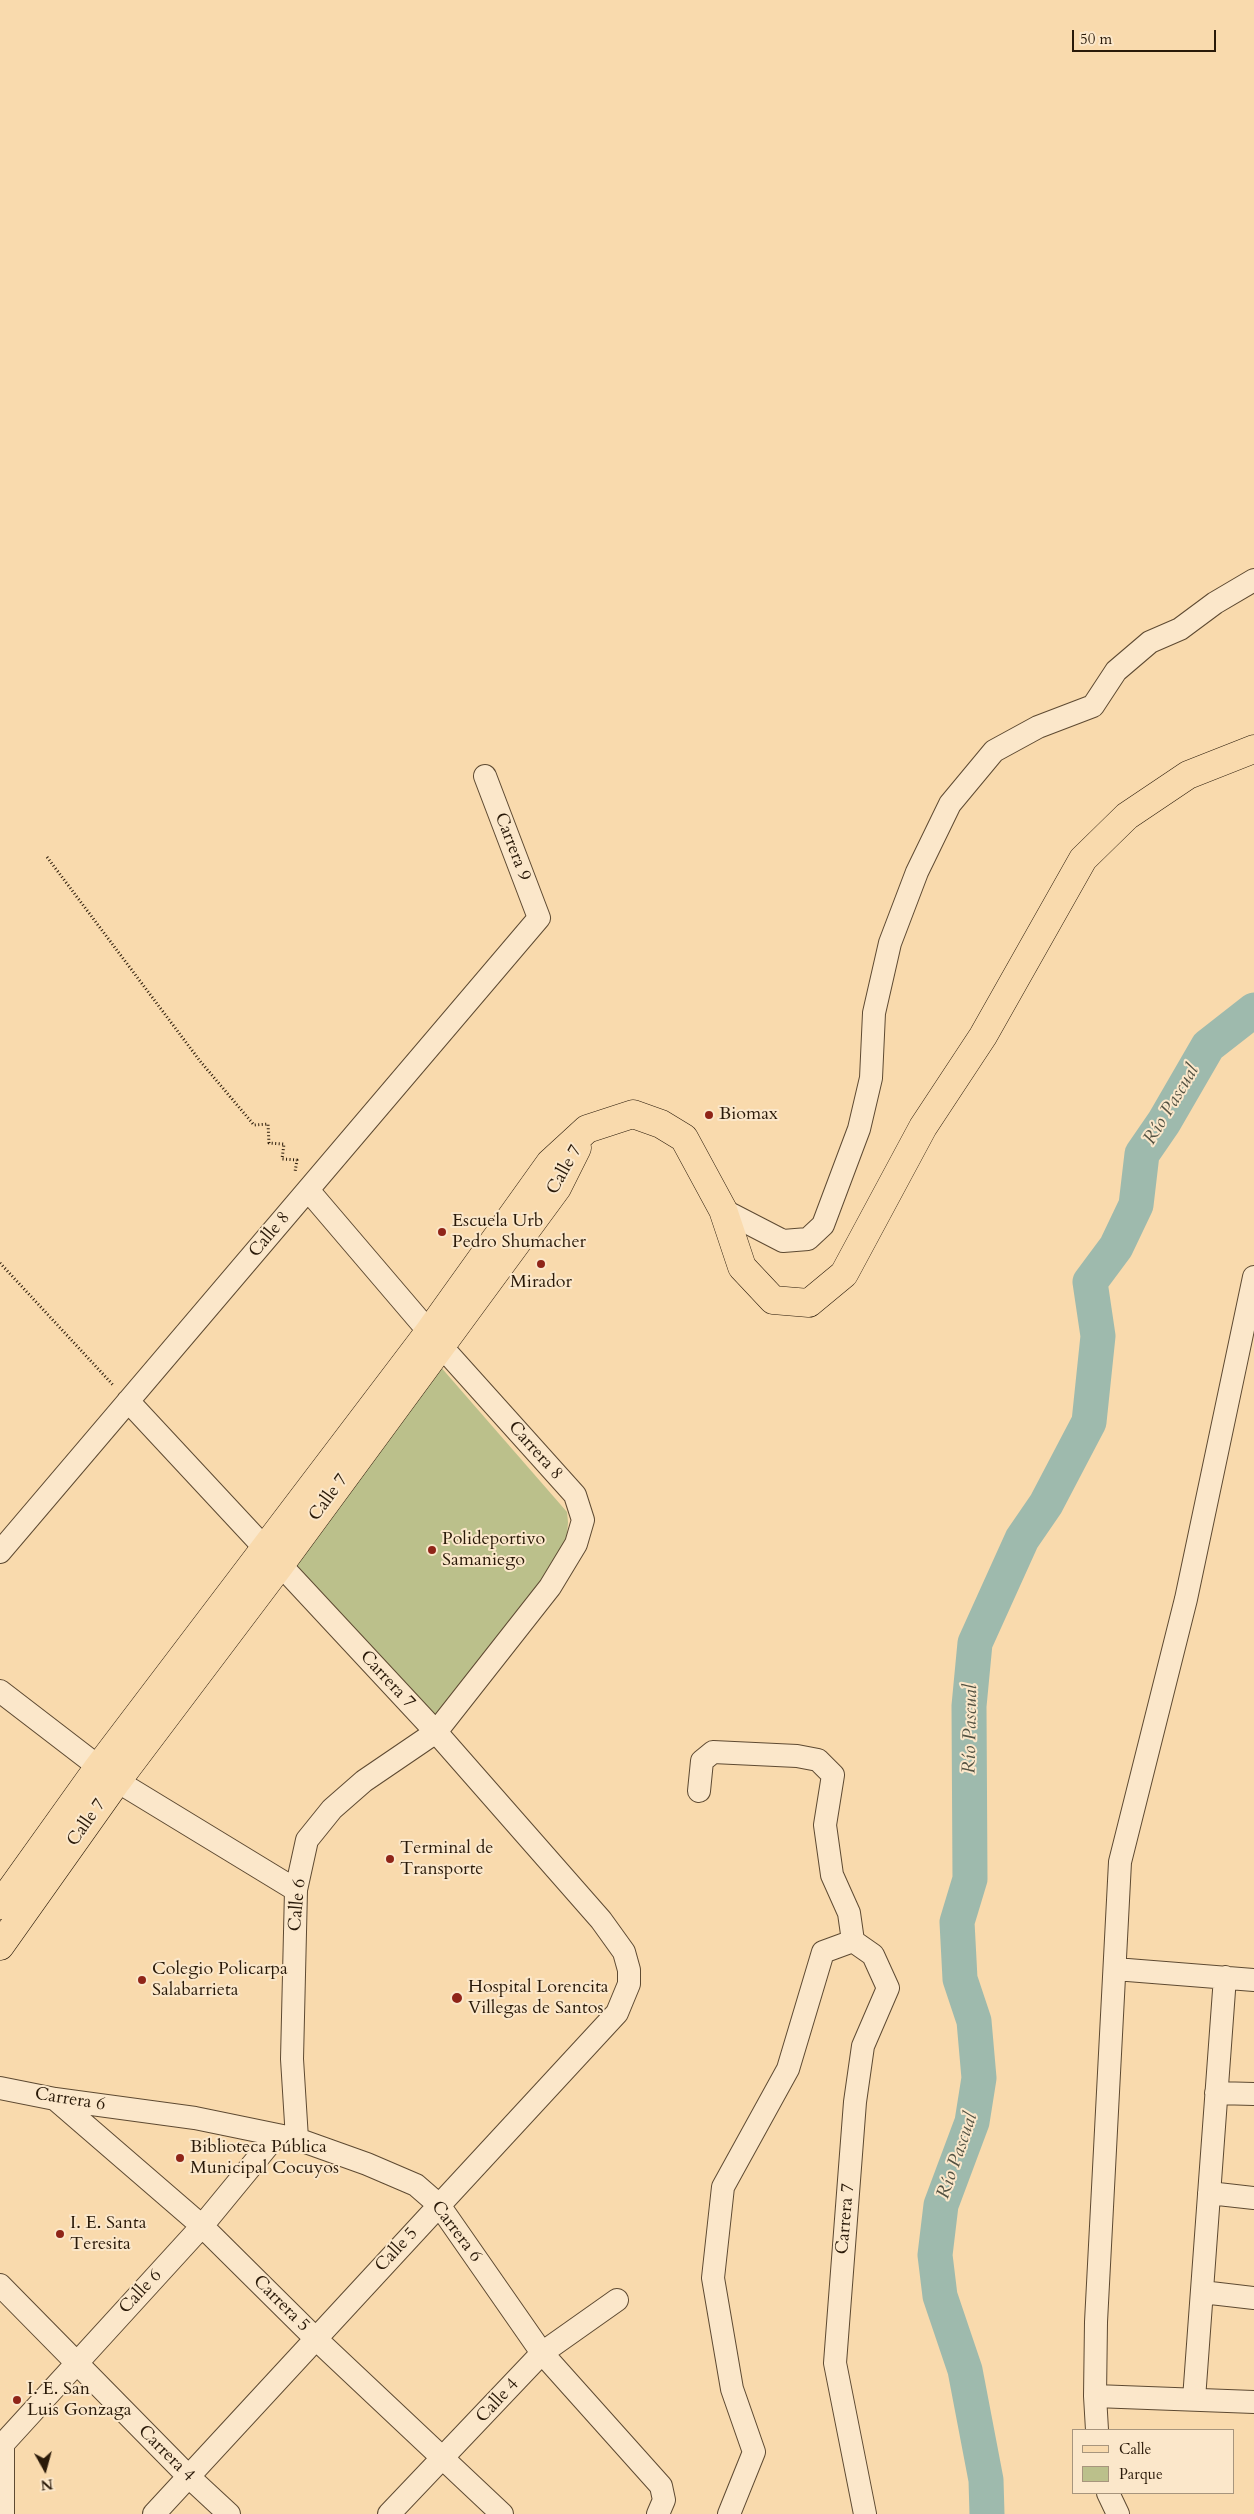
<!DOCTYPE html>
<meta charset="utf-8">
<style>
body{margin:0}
#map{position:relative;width:1254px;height:2514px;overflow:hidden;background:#f9daad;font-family:Cardo,serif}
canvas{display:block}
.legend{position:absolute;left:1072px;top:2429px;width:162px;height:65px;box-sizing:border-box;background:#fbe7ca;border:1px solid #a7957d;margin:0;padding:6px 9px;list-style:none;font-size:15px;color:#2a1a09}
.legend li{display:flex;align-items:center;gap:10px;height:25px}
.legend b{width:25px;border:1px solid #a7957d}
.north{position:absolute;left:20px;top:2444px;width:50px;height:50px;-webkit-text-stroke:4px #fbe7ca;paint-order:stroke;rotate:173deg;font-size:14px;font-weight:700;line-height:20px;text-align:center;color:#2a1a09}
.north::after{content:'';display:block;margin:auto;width:18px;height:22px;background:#2a1a09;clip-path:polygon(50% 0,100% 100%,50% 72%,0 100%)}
.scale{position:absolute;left:1072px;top:30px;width:144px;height:22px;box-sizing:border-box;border:2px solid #2a1a09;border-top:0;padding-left:6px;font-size:15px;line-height:18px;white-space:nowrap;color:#2a1a09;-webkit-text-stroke:4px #fbe7ca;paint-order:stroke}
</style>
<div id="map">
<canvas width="1254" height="2514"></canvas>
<ul class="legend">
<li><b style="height:6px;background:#f9daad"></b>Calle</li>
<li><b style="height:14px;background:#bbc08b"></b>Parque</li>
</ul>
<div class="north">N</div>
<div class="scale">50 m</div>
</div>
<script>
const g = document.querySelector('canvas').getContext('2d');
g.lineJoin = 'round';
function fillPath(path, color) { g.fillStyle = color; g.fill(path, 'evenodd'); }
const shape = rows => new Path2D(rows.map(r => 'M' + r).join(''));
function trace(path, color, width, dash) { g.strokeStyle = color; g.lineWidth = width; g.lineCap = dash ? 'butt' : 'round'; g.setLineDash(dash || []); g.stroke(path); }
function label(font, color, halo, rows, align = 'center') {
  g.font = font + ' Cardo,serif'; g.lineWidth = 4; g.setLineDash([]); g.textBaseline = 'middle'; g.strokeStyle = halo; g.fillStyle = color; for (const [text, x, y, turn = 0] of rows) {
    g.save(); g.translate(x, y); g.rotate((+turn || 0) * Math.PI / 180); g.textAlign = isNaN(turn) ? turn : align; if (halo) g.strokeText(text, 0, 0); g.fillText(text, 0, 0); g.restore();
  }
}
const green = shape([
 [439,1365,567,1512,568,1522,567,1536,556,1563,438,1721,292,1564]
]);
const river = shape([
 [987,2514,986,2480,965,2370,940,2296,935,2255,941,2205,972,2122,979,2078,974,2021,960,1979,957,1922,970,1879,969,1706,975,1643,1022,1539,1046,1504,1089,1422,1098,1336,1090,1282,1116,1247,1136,1205,1142,1154,1164,1122,1208,1046,1254,1010]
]);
const path = shape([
 [47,857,200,1061,254,1125,268,1124,269,1143,284,1144,282,1159,297,1160,295,1172],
 [0,1263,114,1386]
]);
const minor = shape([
 [723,1210,783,1241,808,1239,823,1225,859,1129,871,1078,874,1013,890,943,917,872,950,804,994,751,1038,727,1093,706,1116,671,1150,642,1180,629,1215,603,1254,580],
 [128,1401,436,1732,601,1920,624,1952,629,1970,629,1984,617,2013,154,2514],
 [0,1552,539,918,485,776],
 [0,1691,117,1781,296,1890],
 [699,1791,702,1761,713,1752,797,1756,818,1760,833,1775,825,1825,832,1875,849,1913,853,1941],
 [853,1941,873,1955,888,1988,863,2046,855,2102,835,2363,865,2514],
 [1115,1969,1254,1980],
 [0,2088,55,2099,195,2118,297,2139,367,2164,416,2185,439,2205,542,2353,661,2486,664,2500,658,2514],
 [1216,2093,1254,2094],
 [55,2099,202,2226,315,2338,502,2514],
 [297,2139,292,2059,296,1890,307,1840,332,1809,364,1781,436,1732,550,1587,576,1544,583,1520,575,1495,442,1347,308,1190],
 [1209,2193,1254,2198],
 [0,2285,188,2476,229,2514],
 [1202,2292,1254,2298],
 [1095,2396,1254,2402],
 [1194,2399,1225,1977],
 [1097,2430,1095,2396,1096,2322,1120,1862,1186,1599,1254,1277],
 [1108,2493,1118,2514],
 [3,2514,3,2444,202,2226,276,2136],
 [389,2514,542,2353,617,2300],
 [729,2514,754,2452,732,2389,713,2278,723,2187,788,2069,823,1952,853,1941]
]);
const major = shape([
 [0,1905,98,1768,429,1332,550,1163,587,1129,633,1114,661,1124,684,1138,723,1210,742,1267,773,1300,809,1303,844,1274,923,1127,983,1036,1083,859,1127,816,1188,775,1254,749],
 [0,1946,117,1781,280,1565,557,1188,577,1148]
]);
const markers = [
 [709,1115,5,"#8f2418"],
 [442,1232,5,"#8f2418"],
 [541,1264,5,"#8f2418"],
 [432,1550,5,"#8f2418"],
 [390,1859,5,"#8f2418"],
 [142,1980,5,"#8f2418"],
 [457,1998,6,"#8f2418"],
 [180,2158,5,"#8f2418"],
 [60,2234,5,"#8f2418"],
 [17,2400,5,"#8f2418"]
];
const streetNames = [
 ["Carrera 9",512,847,69],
 ["Calle 7",565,1170,-61],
 ["Calle 8",270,1235,-50],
 ["Carrera 8",535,1451,48],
 ["Calle 7",329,1498,-54],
 ["Carrera 7",387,1680,47],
 ["Calle 7",87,1823,-55],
 ["Calle 6",298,1905,-85],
 ["Carrera 6",70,2100,9],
 ["Carrera 7",846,2219,-85],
 ["Carrera 6",456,2232,53],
 ["Calle 5",397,2250,-47],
 ["Calle 6",141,2292,-47],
 ["Carrera 5",281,2304,45],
 ["Calle 4",498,2401,-47],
 ["Carrera 4",166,2454,45]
];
const poiNames = [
 ["Biomax",719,1115],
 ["Escuela Urb",452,1222],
 ["Pedro Shumacher",452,1243],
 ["Mirador",541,1283,"center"],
 ["Polideportivo",442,1540],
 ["Samaniego",442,1561],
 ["Terminal de",400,1849],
 ["Transporte",400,1870],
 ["Colegio Policarpa",152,1970],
 ["Salabarrieta",152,1991],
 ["Hospital Lorencita",468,1988],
 ["Villegas de Santos",468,2009],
 ["Biblioteca Pública",190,2148],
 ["Municipal Cocuyos",190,2169],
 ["I. E. Santa",70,2224],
 ["Teresita",70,2245],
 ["I. E. San",27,2390],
 ["Luis Gonzaga",27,2411]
];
const waterNames = [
 ["Río Pascual",1172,1105,-59],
 ["Río Pascual",971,1729,-89],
 ["Río Pascual",958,2156,-71]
];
fillPath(green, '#bbc08b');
trace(river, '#9ebaad', 35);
trace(minor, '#5e4a32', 24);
trace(major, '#2a1a09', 29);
trace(path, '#2a1a09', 3, [1, 2.5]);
trace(minor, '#fbe7ca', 22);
trace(major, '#f9daad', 28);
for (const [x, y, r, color] of markers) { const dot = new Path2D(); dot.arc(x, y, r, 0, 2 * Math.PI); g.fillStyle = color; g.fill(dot); trace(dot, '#fbe7ca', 2); }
label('18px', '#2a1a09', '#fbe7ca', streetNames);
label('18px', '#2a1a09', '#fbe7ca', poiNames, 'left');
label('italic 19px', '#535242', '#fbe7ca', waterNames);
</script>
